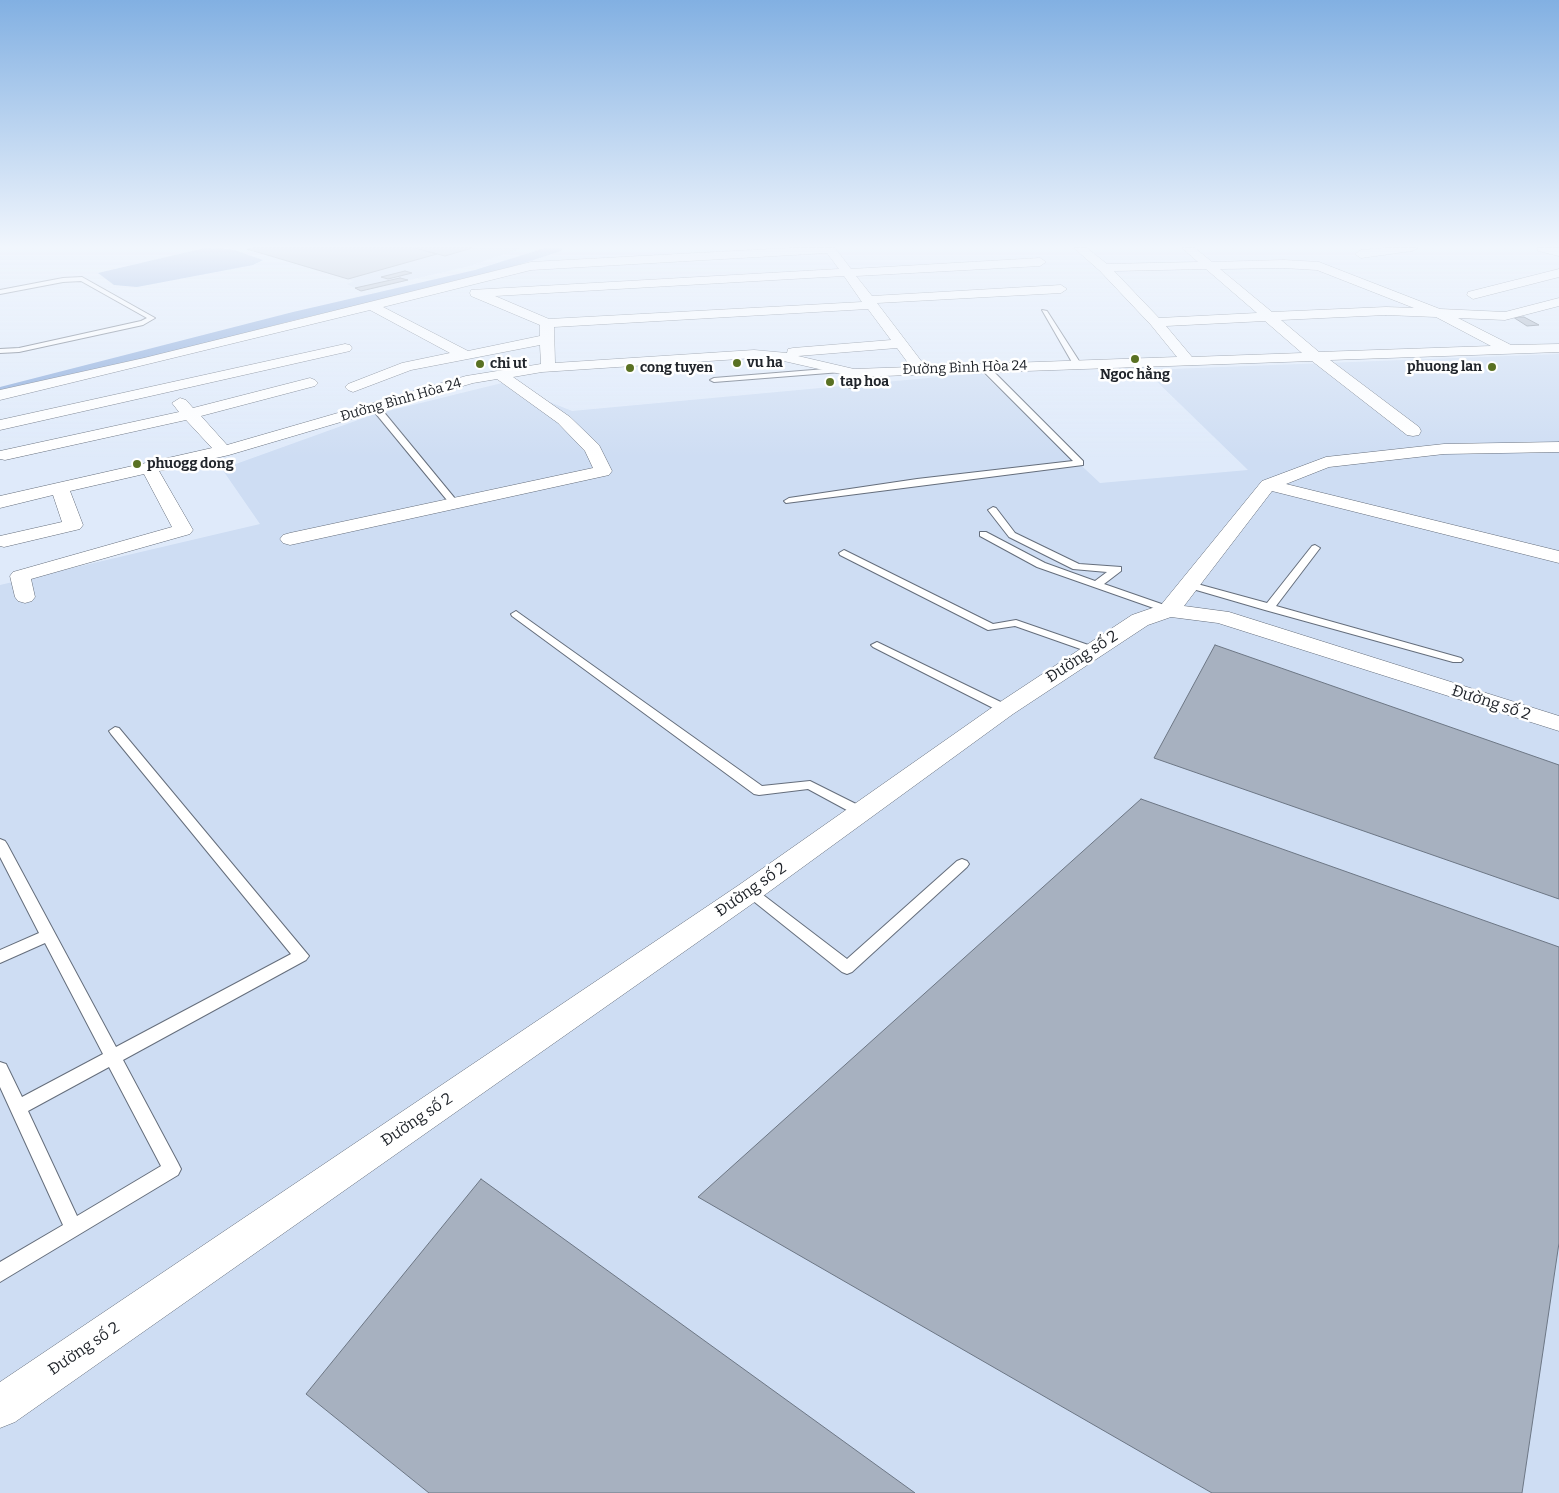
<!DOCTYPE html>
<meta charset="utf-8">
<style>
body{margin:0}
canvas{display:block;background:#dfeafa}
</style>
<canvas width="1559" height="1493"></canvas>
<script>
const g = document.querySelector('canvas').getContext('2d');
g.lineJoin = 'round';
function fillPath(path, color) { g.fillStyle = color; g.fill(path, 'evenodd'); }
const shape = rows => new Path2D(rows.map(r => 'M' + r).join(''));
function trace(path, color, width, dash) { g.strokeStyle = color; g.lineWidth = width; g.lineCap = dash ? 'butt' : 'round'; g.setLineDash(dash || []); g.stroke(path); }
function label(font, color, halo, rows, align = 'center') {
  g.font = font + ' Bitter,serif'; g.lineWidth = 5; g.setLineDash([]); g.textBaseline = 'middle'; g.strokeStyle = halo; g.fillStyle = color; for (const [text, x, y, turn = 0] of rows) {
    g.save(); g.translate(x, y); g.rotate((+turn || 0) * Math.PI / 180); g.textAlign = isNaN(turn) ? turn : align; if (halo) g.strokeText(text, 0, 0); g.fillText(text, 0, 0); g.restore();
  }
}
const built = shape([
 [242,248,521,248,470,266,361,291,347,284,354,281],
 [1559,354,1559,1493,0,1493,0,585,260,524,222,469,372,415,502,383,572,411,982,373,1100,483,1248,470,1145,370]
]);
const water = shape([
 [205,248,231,249,263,260,253,265,137,287,114,285,98,273]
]);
const canal = shape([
 [545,248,563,248,561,251,484,276,295,320,0,397,0,387,293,312,475,270,545,248]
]);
const building = shape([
 [253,248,415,248,437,254,348,279,247,249,253,248],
 [415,248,472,248,445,256,415,248],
 [405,271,412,273,388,279,381,277,405,271],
 [400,278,408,280,361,291,355,288,400,278],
 [1513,317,1524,317,1539,325,1527,326,1513,317],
 [1215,645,1559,765,1559,899,1154,758,1215,645],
 [1141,799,1559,947,1559,1243,1522,1493,1212,1493,698,1197,1141,799],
 [481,1179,915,1493,429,1493,306,1394,481,1179]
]);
const lane = shape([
 [82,277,155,318,143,325,19,352,0,353,0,349,19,348,141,321,147,318,81,281,63,282,0,294,0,290,63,278,82,277],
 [1042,310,1047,311,1081,364,1080,366,1073,364,1042,310],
 [981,365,987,365,1083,461,1083,465,786,503,784,501,789,498,917,479,1073,461,981,369,981,365],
 [838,368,847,370,856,386,855,388,849,388,841,372,714,382,710,380,714,378,838,368],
 [372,405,378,405,457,501,457,505,451,505,372,409,372,405],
 [993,507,996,508,1015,533,1079,564,1121,567,1121,571,1104,584,1173,608,1174,610,1169,613,1165,612,1037,567,980,536,980,532,986,532,1045,563,1095,581,1107,572,1073,569,1009,537,988,510,993,507],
 [1315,545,1320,548,1276,606,1461,658,1463,660,1461,662,1453,662,1265,610,1186,587,1185,585,1190,582,1267,603,1312,546,1315,545],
 [844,550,993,624,1016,620,1097,648,1099,650,1093,653,1089,652,1015,626,988,630,840,555,839,553,844,550],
 [516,611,762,786,810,781,866,809,868,812,866,815,856,815,808,789,759,795,754,794,512,616,511,614,516,611],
 [877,642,1009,706,1011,709,1005,713,1001,712,873,647,871,645,877,642],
 [115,727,119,728,309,956,306,960,123,1060,178,1163,181,1169,178,1175,0,1282,0,1262,63,1225,0,1087,0,1062,6,1064,22,1097,103,1054,45,943,0,963,0,950,39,933,0,857,0,839,5,841,7,844,116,1047,291,954,111,734,109,731,115,727],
 [109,1067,161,1166,77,1216,28,1111,109,1067],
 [962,859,967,861,969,864,967,867,852,972,847,974,842,972,742,892,744,888,749,887,754,888,847,959,957,861,962,859]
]);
const street = shape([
 [789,248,835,248,851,269,1040,258,1046,262,1040,266,856,276,872,296,1061,285,1067,289,1061,293,877,303,925,366,1177,357,1151,325,1100,271,1074,248,1087,248,1107,264,1198,262,1182,248,1195,248,1212,262,1284,260,1319,262,1440,309,1505,312,1559,298,1559,306,1505,320,1458,318,1511,345,1559,344,1559,352,1330,360,1419,427,1421,431,1419,435,1413,436,1407,435,1312,361,854,377,775,359,754,358,542,372,513,377,570,417,599,445,612,471,609,475,290,545,283,543,280,539,283,535,290,533,593,468,585,451,558,423,497,379,473,383,229,455,159,471,193,530,190,534,31,579,35,597,32,601,25,603,18,601,15,597,10,576,13,572,172,527,144,474,70,491,83,525,80,529,4,547,0,546,0,536,62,522,53,495,0,508,0,496,212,448,186,420,5,460,0,459,0,451,179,412,172,403,180,398,186,400,193,408,310,378,315,380,318,383,315,386,201,416,227,445,466,376,541,364,540,345,411,370,353,392,348,390,345,387,348,384,402,363,450,353,370,310,0,400,0,390,144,358,531,262,789,248],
 [827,253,839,269,471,290,470,293,471,296,540,325,540,336,468,351,383,307,531,270,827,253],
 [1284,268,1317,270,1414,308,1386,307,1272,312,1220,269,1284,268],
 [1206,269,1257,313,1159,318,1114,271,1206,269],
 [844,276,862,302,549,319,495,296,844,276],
 [868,309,891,340,793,348,788,349,787,353,754,350,555,363,554,327,868,309],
 [1386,315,1436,317,1491,346,1319,352,1281,320,1386,315],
 [1265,321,1302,353,1192,357,1166,326,1265,321],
 [897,348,911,367,854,369,798,356,897,348],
 [1384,248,1418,248,1412,251,1361,258,1355,254,1361,250,1384,248],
 [1559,269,1559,277,1473,299,1467,295,1468,292,1559,269],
 [345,344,350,345,352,348,350,351,0,430,0,420,345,344],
 [1559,442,1559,452,1444,454,1329,467,1286,484,1559,551,1559,563,1272,491,1184,606,1229,612,1559,716,1559,731,1218,623,1171,617,1148,625,1013,714,759,899,15,1422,0,1428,0,1382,739,885,997,704,1132,615,1161,605,1262,481,1326,457,1444,444,1559,442]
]);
const secondary = shape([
 [1537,248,1559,248,1559,256,1538,251,1537,248]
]);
const markers = [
 [1135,359,5,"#597123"],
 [737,363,5,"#597123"],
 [480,364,5,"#597123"],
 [1492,367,5,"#597123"],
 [630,368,5,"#597123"],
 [830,382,5,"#597123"],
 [137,464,5,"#597123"]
];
const farPoinames = [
 ["vu ha",747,363],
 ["chi ut",490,364],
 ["phuong lan",1482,367,"right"],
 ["cong tuyen",640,368],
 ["Ngoc hằng",1135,375,"center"],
 ["tap hoa",840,382],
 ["phuogg dong",147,464]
];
const farStreetnames = [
 ["Đường Bình Hòa 24",965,368,-2],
 ["Đường Bình Hòa 24",401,400,-16]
];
const streetNames = [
 ["Đường số 2",1082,657,-33],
 ["Đường số 2",1491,703,18],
 ["Đường số 2",751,890,-35],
 ["Đường số 2",417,1120,-34],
 ["Đường số 2",84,1349,-34]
];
fillPath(built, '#ceddf3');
fillPath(water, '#89a9da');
fillPath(canal, '#89a9da');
fillPath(building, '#a7b1c0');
trace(building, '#6d7785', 1);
trace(lane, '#656e7c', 2);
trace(street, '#656e7c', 1);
trace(secondary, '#656e7c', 1);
fillPath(lane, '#fff');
fillPath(street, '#fff');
fillPath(secondary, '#fff');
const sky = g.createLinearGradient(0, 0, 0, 457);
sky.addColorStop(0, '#82b0e2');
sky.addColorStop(0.54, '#f1f6fd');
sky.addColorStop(1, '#f1f6fd00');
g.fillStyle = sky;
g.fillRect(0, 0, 1559, 457);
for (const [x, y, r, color] of markers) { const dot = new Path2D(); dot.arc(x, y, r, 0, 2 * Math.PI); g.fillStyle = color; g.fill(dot); trace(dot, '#fff', 2); }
label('bold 14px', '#21252b', '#fff', farPoinames, 'left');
label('14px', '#21252b', '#fff', farStreetnames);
label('16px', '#21252b', '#fff', streetNames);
</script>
